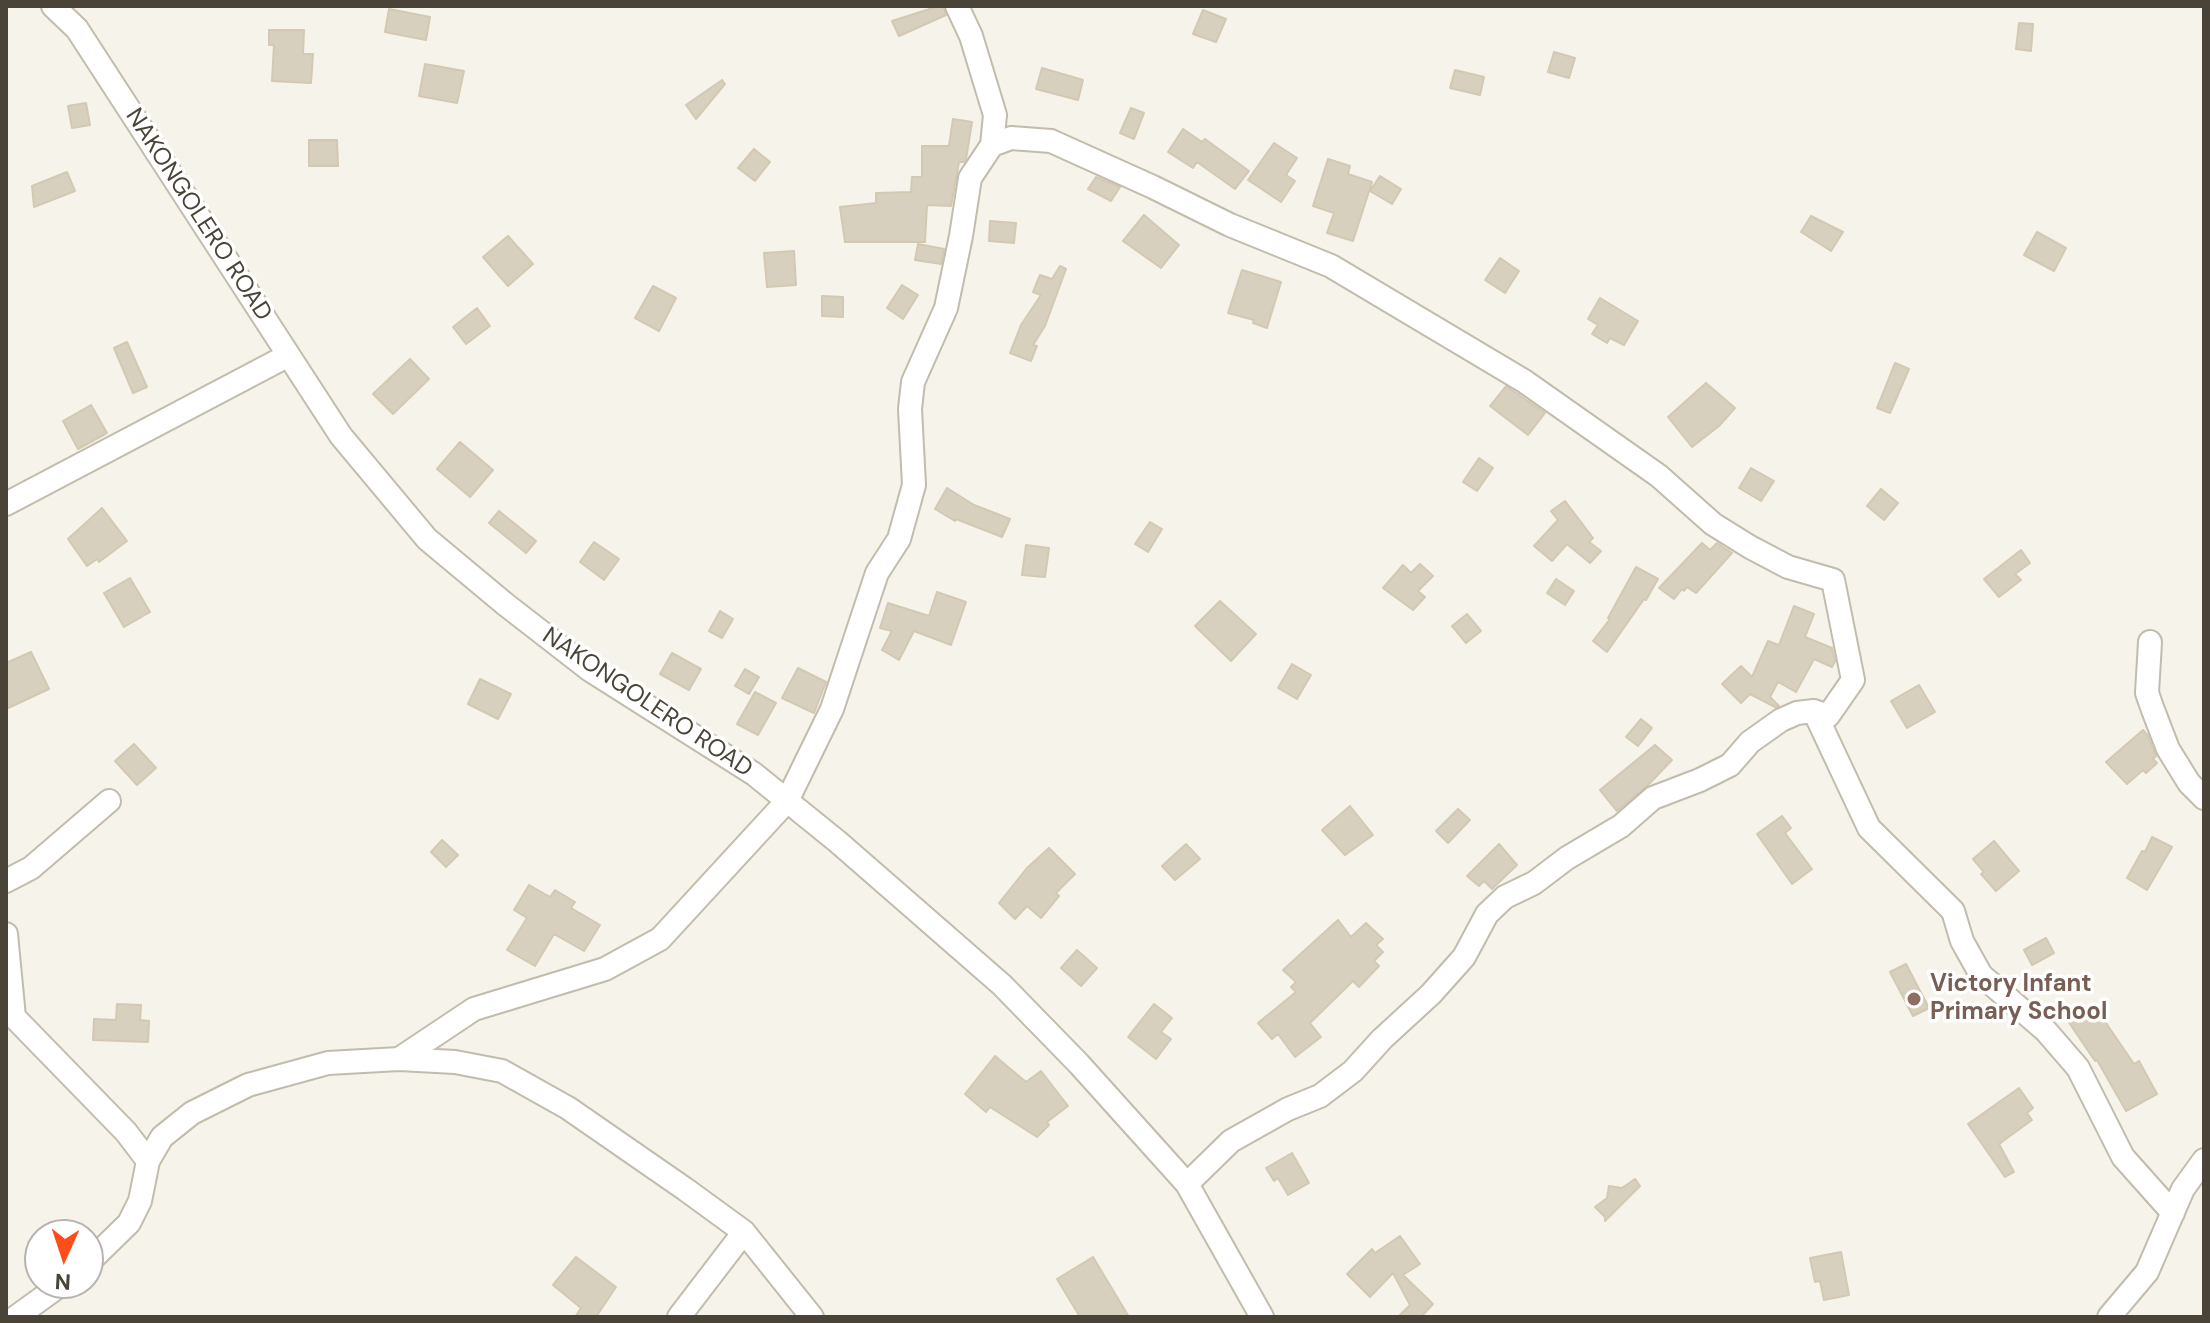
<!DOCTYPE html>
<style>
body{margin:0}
#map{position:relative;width:2210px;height:1323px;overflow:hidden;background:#f5f3ea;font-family:"DM Sans",sans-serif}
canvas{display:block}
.frame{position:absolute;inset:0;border:8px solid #4a4438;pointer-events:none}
.north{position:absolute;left:24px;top:1219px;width:80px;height:80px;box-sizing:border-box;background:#fff;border:2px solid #b7b4af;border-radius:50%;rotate:183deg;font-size:22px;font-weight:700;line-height:32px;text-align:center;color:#4a4438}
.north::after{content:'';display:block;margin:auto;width:28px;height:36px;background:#ff4c18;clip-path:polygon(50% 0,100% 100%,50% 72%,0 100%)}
</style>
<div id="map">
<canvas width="2210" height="1323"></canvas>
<div class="frame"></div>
<div class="north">N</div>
</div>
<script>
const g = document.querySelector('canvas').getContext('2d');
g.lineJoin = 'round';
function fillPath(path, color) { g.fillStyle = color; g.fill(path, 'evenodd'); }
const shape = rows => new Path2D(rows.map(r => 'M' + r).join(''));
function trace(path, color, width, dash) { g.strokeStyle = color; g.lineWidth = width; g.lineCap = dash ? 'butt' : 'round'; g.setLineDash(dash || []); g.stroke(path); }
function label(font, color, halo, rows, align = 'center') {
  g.font = font + ' "DM Sans",sans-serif'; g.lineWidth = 7; g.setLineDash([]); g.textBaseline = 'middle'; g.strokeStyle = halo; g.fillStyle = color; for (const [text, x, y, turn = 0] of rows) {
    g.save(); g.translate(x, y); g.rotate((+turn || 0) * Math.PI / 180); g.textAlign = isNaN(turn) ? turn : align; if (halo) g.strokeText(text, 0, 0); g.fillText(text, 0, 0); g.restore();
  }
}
const building = shape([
 [939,6,943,6,946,15,899,36,892,21,939,6],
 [389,9,430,17,426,40,385,32,389,9],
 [1203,10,1226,19,1216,42,1193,34,1203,10],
 [2019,23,2033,24,2031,51,2016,49,2019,23],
 [269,30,304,30,303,54,313,54,311,83,272,81,274,45,269,45,269,30],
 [1554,52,1575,58,1569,78,1548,72,1554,52],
 [425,64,464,71,457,103,419,96,425,64],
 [1042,68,1083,80,1078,100,1036,89,1042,68],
 [1455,70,1484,77,1480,95,1450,88,1455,70],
 [722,80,725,84,696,119,686,105,722,80],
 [86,103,90,125,72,128,68,106,86,103],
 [1131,108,1144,113,1134,139,1120,133,1131,108],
 [953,119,972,122,966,159,964,162,959,162,951,206,927,205,925,242,845,242,840,207,876,203,876,193,911,192,912,177,922,177,922,146,949,146,953,119],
 [1183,129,1202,142,1205,139,1249,171,1235,189,1197,162,1193,168,1168,152,1183,129],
 [309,140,337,140,338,166,309,166,309,140],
 [1274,143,1297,158,1286,175,1295,181,1281,202,1248,180,1274,143],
 [754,149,770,162,755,181,738,168,754,149],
 [1328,159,1350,166,1348,174,1372,182,1353,241,1327,233,1334,213,1313,206,1328,159],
 [67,172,75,191,34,207,32,186,67,172],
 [1380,176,1401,189,1392,204,1370,191,1380,176],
 [1096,177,1120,187,1111,201,1088,189,1096,177],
 [1144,215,1179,245,1161,268,1123,241,1144,215],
 [1811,216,1843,232,1831,251,1801,232,1811,216],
 [990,221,1016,223,1014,243,989,241,990,221],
 [2037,232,2066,248,2054,271,2024,255,2037,232],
 [508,236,533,264,508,286,483,257,508,236],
 [918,244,944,249,941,264,915,260,918,244],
 [794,251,796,285,767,287,764,253,794,251],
 [1500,258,1519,271,1505,293,1485,280,1500,258],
 [1060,266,1066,269,1045,326,1033,345,1037,346,1031,361,1010,353,1021,325,1041,295,1033,292,1040,275,1052,279,1060,266],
 [1242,270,1281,282,1267,328,1253,323,1254,320,1228,313,1242,270],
 [902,285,918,295,903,319,887,308,902,285],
 [653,286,676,298,659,331,635,318,653,286],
 [822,296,843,297,843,317,822,316,822,296],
 [1600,298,1638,321,1624,345,1610,338,1607,343,1592,334,1598,325,1588,319,1600,298],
 [477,308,490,326,466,344,453,327,477,308],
 [127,342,147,387,133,393,114,348,127,342],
 [410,359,429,379,393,414,373,394,410,359],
 [1895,363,1909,369,1890,413,1877,408,1895,363],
 [1706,383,1735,408,1719,426,1692,447,1668,417,1706,383],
 [1506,386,1545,413,1528,435,1490,406,1506,386],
 [91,405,107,433,78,449,63,421,91,405],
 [460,442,493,470,470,497,437,469,460,442],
 [1479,458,1493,468,1477,491,1463,482,1479,458],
 [1751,468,1774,481,1761,501,1739,488,1751,468],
 [947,488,974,505,1010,519,1002,537,956,519,955,521,935,509,947,488],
 [1881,489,1898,503,1884,520,1867,506,1881,489],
 [1565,501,1593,538,1589,542,1601,551,1590,563,1567,544,1552,561,1534,546,1558,520,1551,511,1565,501],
 [102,508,127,541,99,562,97,559,87,566,68,539,102,508],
 [499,511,536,541,526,553,489,523,499,511],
 [1150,522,1162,529,1148,552,1135,544,1150,522],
 [594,542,619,559,604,580,580,562,594,542],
 [1702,543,1710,550,1717,543,1732,553,1696,593,1687,587,1684,591,1682,589,1674,599,1659,588,1702,543],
 [1026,545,1049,548,1045,577,1022,575,1026,545],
 [2021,550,2030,563,2015,574,2021,580,1999,597,1984,579,2021,550],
 [1420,564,1433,576,1418,591,1425,597,1413,610,1383,588,1403,565,1411,573,1420,564],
 [1636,567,1658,579,1646,600,1644,599,1607,652,1593,641,1610,619,1608,618,1636,567],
 [130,578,150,612,124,627,104,593,130,578],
 [1556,579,1574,591,1565,605,1547,593,1556,579],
 [937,592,966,602,951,645,914,631,899,660,882,650,892,631,880,628,888,603,929,616,937,592],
 [1220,601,1256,634,1231,661,1195,626,1220,601],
 [1794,606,1814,614,1805,637,1832,648,1835,661,1832,667,1814,659,1796,692,1778,682,1770,697,1779,706,1775,707,1750,694,1741,703,1722,684,1741,666,1752,677,1768,641,1779,645,1794,606],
 [720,611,733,619,722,638,709,631,720,611],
 [1467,614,1481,631,1466,643,1452,626,1467,614],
 [31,652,49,689,6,709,6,663,31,652],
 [672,653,701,669,689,690,660,674,672,653],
 [1292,664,1311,675,1297,699,1278,688,1292,664],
 [798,668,826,682,814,713,782,698,798,668],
 [745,669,759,677,749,694,735,686,745,669],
 [480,679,511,694,498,719,468,704,480,679],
 [1919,685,1935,712,1907,728,1891,701,1919,685],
 [755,692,776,703,758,735,737,724,755,692],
 [1641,719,1652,728,1638,746,1626,737,1641,719],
 [2143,730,2148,736,2156,756,2153,759,2157,763,2146,773,2143,770,2127,784,2106,762,2143,730],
 [134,744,156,768,137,785,115,761,134,744],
 [1655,745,1672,760,1649,784,1617,811,1600,790,1655,745],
 [1350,806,1373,835,1345,855,1322,830,1350,806],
 [1458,809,1470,820,1448,843,1436,831,1458,809],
 [1782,816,1791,828,1785,833,1812,869,1792,884,1757,834,1782,816],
 [2152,837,2172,847,2147,890,2127,878,2142,851,2145,852,2152,837],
 [442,840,458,855,446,867,431,852,442,840],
 [1994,841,2019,871,1996,891,1981,874,1984,872,1973,859,1994,841],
 [1186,844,1200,859,1175,880,1162,866,1186,844],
 [1499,844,1517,865,1492,889,1484,881,1479,886,1467,876,1499,844],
 [1049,848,1075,874,1056,893,1059,896,1041,918,1027,906,1015,919,999,903,1027,868,1049,848],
 [529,885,550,897,555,890,575,902,571,908,600,925,584,951,554,934,535,966,507,950,527,918,514,910,529,885],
 [1338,920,1351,937,1366,923,1383,939,1376,945,1383,952,1374,961,1379,966,1359,987,1353,981,1310,1023,1321,1037,1295,1057,1278,1034,1272,1039,1258,1023,1296,992,1291,987,1296,982,1283,970,1338,920],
 [2046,938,2054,953,2032,965,2024,950,2046,938],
 [1077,950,1097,968,1081,986,1061,968,1077,950],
 [1906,964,1929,1008,1913,1016,1890,972,1906,964],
 [117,1004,141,1005,140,1020,149,1021,148,1042,93,1040,94,1019,116,1020,117,1004],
 [1154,1004,1172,1018,1161,1032,1171,1039,1156,1059,1128,1037,1154,1004],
 [2093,1004,2134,1064,2139,1061,2157,1094,2126,1111,2097,1060,2095,1061,2068,1021,2093,1004],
 [995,1056,1026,1082,1041,1071,1068,1106,1047,1122,1049,1125,1037,1137,990,1107,986,1112,965,1094,995,1056],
 [2019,1088,2033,1108,2027,1113,2032,1120,1999,1144,2014,1172,2005,1177,1968,1124,2019,1088],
 [1292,1153,1309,1183,1288,1195,1278,1178,1274,1181,1266,1168,1292,1153],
 [1635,1179,1640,1186,1605,1221,1605,1217,1595,1207,1607,1198,1609,1186,1622,1188,1635,1179],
 [1400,1236,1420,1264,1403,1275,1433,1304,1421,1317,1398,1317,1410,1305,1393,1273,1370,1297,1347,1274,1372,1249,1375,1253,1400,1236],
 [1841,1252,1849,1295,1824,1300,1820,1281,1815,1282,1810,1258,1841,1252],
 [576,1257,616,1287,596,1317,575,1317,581,1308,553,1285,576,1257],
 [1093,1257,1129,1317,1080,1317,1057,1279,1093,1257]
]);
const minor = shape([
 [53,6,77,29,341,436,427,539,505,604,590,670,754,774,838,842,1002,985,1079,1064,1187,1184,1262,1317],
 [957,6,971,36,995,115,992,145],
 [6,504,287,356],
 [2150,642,2147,693,2153,710,2168,749,2189,783,2204,798],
 [1814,711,1869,828,1953,911,1962,941,1981,975,2046,1031,2078,1068,2123,1157,2173,1213],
 [6,881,31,868,109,801],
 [6,934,14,1017,126,1132,148,1161],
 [399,1059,474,1009,605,969,660,939,787,801,832,709,877,573,899,539,914,485,910,409,913,382,946,308,961,236,970,178,992,145,1011,138,1051,141,1153,187,1230,225,1331,266,1524,381,1659,476,1713,524,1750,547,1788,567,1833,580,1853,680,1828,716,1814,711,1797,713,1781,720,1750,742,1730,765,1700,780,1653,798,1621,826,1567,858,1534,883,1505,897,1487,914,1464,957,1431,994,1382,1039,1353,1071,1320,1096,1288,1109,1231,1141,1187,1184],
 [88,1263,129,1223,140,1201,148,1161,162,1137,192,1113,248,1085,328,1063,399,1059,455,1062,502,1071,568,1108,685,1189,744,1232,812,1317],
 [16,1317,63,1283],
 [679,1317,744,1232],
 [2109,1317,2147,1272,2183,1189,2204,1160]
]);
const markers = [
 [1914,999,8,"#8d6e63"]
];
const streetNames = [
 ["NAKONGOLERO ROAD",198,215,57],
 ["NAKONGOLERO ROAD",647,703,34]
];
const educationNames = [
 ["Victory Infant",1930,985],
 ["Primary School",1930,1013]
];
fillPath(building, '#d8d0bf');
trace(building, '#d3c8b2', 2);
trace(minor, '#c2bcac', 26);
trace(minor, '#fff', 22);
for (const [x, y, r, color] of markers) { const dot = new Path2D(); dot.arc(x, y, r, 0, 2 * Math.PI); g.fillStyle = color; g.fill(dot); trace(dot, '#fff', 3); }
label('24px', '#4a4438', '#fff', streetNames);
label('bold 24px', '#785e54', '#fff', educationNames, 'left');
</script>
